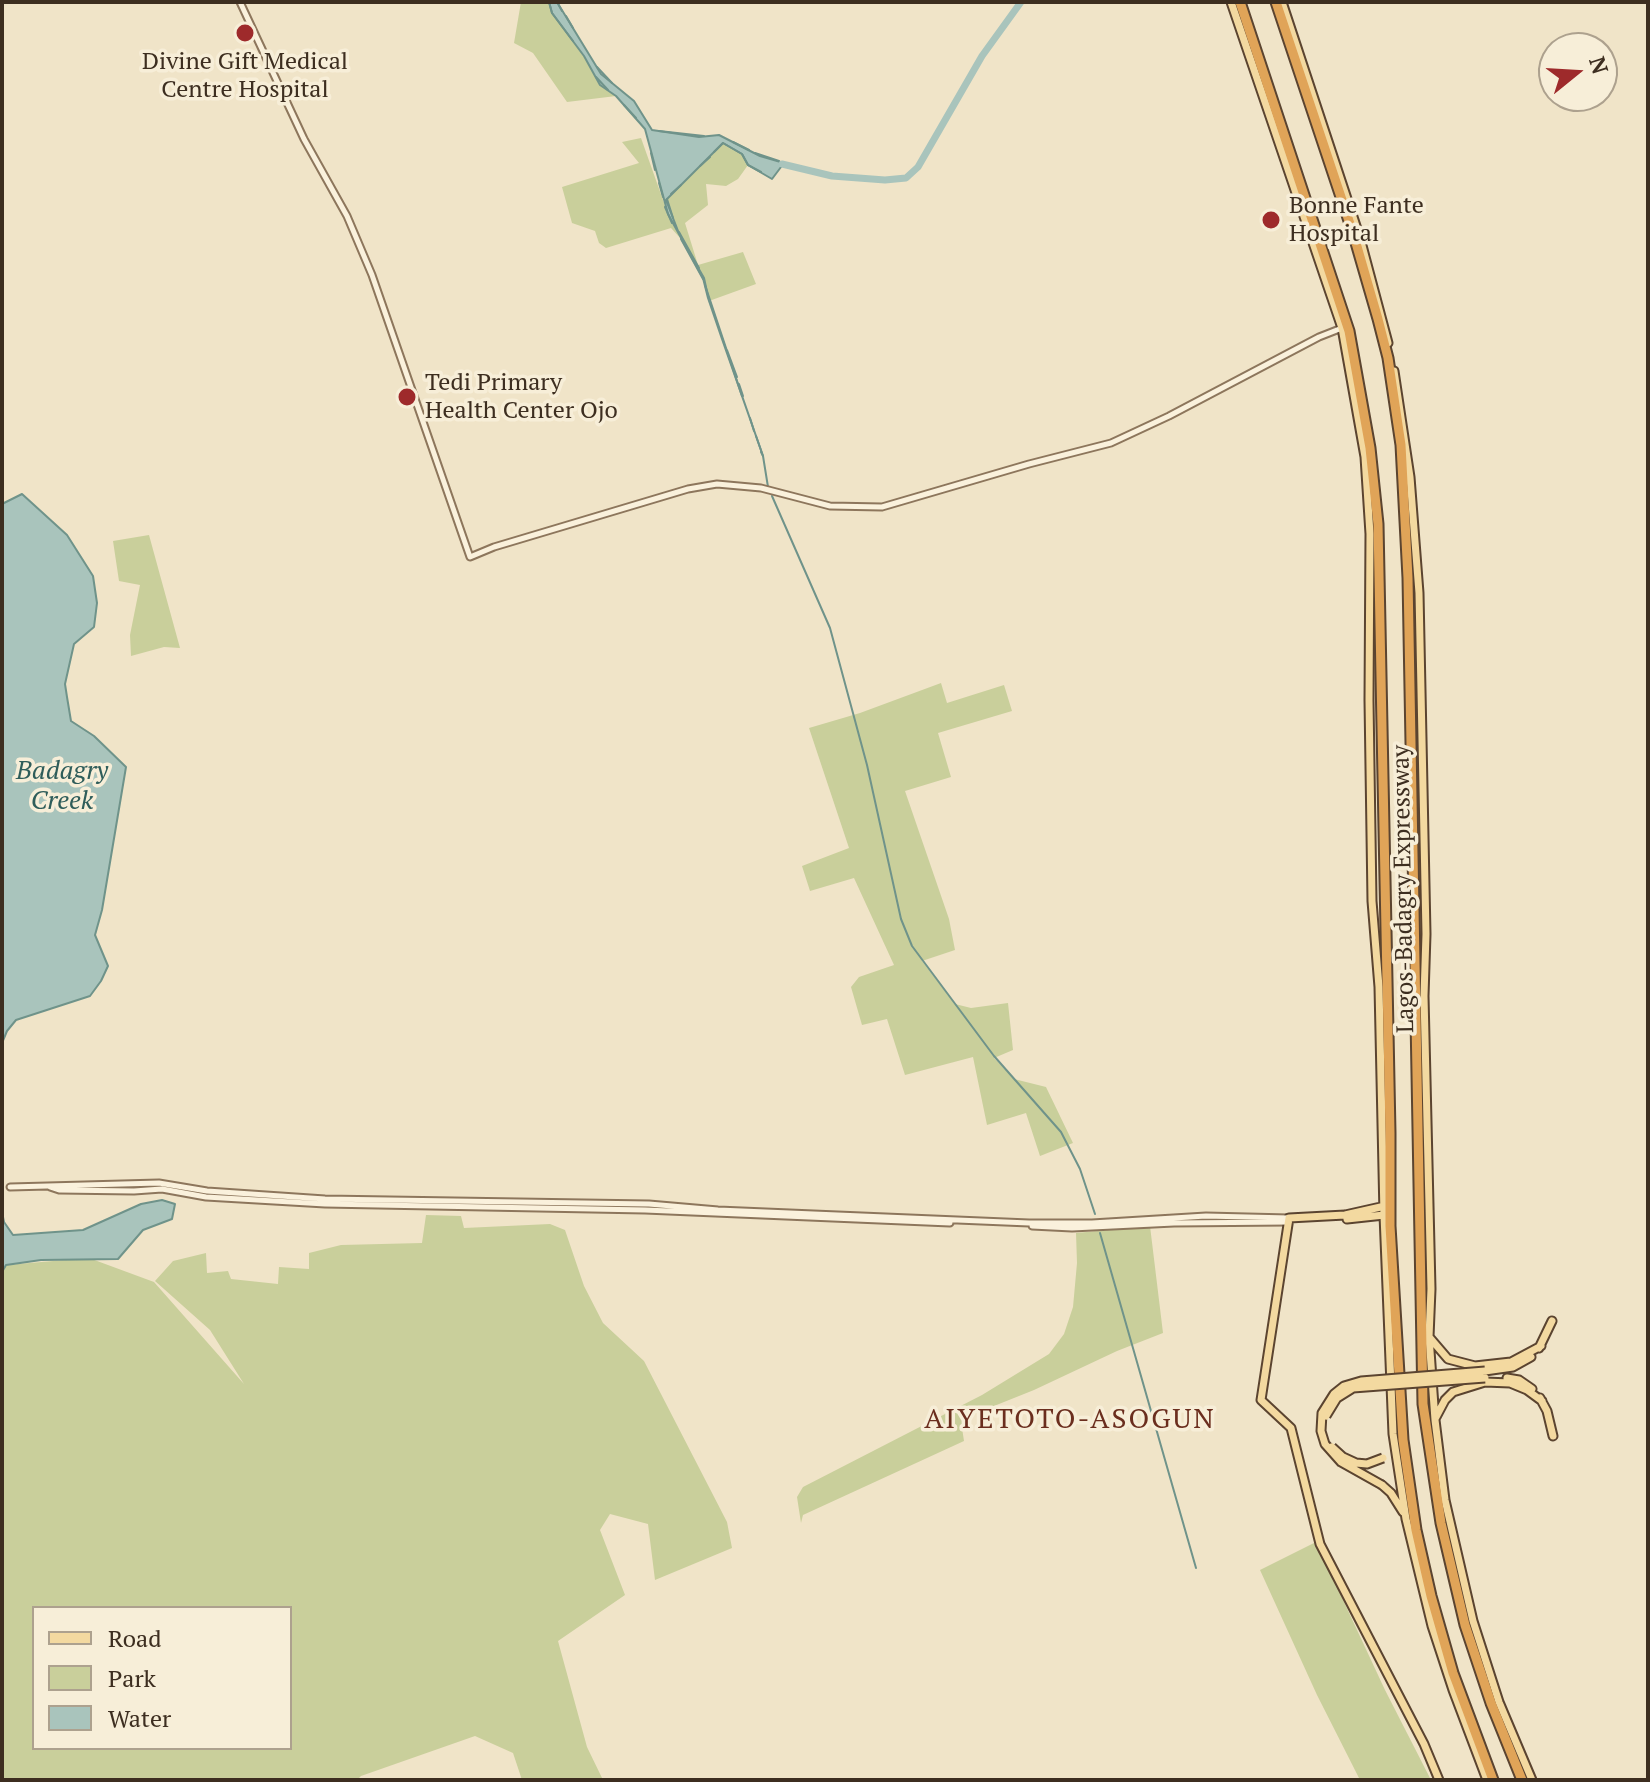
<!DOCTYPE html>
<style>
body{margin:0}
#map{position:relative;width:1650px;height:1782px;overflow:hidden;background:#f0e4c8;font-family:"PT Serif",serif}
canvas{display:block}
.frame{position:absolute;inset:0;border:4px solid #3d2e20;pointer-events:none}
.legend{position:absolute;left:32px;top:1606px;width:260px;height:144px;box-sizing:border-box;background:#f7eed8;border:2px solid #ada18e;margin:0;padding:10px 14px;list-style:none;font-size:24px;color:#3d2e20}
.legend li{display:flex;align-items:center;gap:16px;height:40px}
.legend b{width:40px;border:2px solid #ada18e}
.north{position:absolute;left:1538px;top:32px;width:80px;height:80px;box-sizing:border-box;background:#f7eed8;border:2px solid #ada18e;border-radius:50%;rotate:72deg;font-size:22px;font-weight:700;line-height:32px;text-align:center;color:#3d2e20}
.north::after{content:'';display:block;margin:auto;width:28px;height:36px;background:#9e2a2b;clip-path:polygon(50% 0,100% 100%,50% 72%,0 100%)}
</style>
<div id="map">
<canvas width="1650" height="1782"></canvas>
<div class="frame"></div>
<ul class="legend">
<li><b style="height:10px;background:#f3d9a0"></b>Road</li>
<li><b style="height:22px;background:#c9cf9b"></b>Park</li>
<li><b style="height:22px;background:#a9c4bc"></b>Water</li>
</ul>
<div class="north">N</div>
</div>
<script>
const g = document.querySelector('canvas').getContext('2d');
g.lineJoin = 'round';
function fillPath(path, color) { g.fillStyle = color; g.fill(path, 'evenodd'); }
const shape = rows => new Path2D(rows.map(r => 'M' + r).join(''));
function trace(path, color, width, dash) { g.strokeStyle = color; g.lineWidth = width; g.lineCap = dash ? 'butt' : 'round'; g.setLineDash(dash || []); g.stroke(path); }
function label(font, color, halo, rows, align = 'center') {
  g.font = font + ' "PT Serif",serif'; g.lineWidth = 7; g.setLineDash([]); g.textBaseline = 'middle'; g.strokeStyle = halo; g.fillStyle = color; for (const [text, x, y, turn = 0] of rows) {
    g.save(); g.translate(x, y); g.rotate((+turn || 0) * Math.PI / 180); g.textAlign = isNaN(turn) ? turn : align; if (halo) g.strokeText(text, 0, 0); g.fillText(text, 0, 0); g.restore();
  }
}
const green = shape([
 [521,2,549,2,553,13,584,56,600,85,616,96,567,102,533,53,514,43],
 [641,138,668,214,679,234,666,200,723,143,742,154,748,165,738,179,726,186,706,184,708,205,685,223,698,265,743,252,756,284,709,301,704,278,681,239,671,228,606,248,599,243,595,231,572,223,562,187,639,163,622,142],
 [149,535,180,648,164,647,131,656,130,635,140,585,119,581,113,541],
 [941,683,947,703,1004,685,1012,711,938,733,951,777,905,791,949,919,955,950,922,961,955,1004,971,1008,1008,1003,1013,1050,994,1058,1014,1079,1046,1087,1073,1143,1040,1156,1026,1113,987,1125,973,1057,905,1075,887,1019,862,1025,851,987,859,977,894,965,854,878,810,891,802,866,849,848,809,728,860,713],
 [426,1215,461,1216,464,1228,550,1224,565,1230,584,1286,603,1323,644,1361,727,1522,732,1548,655,1580,648,1524,610,1514,600,1530,625,1595,558,1641,587,1747,603,1780,522,1780,513,1753,475,1736,361,1776,357,1780,2,1780,2,1272,6,1265,89,1258,154,1282,244,1384,210,1330,155,1281,173,1261,206,1253,207,1273,228,1271,231,1279,278,1284,279,1267,309,1269,309,1253,341,1245,422,1243],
 [34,1608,290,1608,290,1748,34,1748],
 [1150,1226,1163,1333,1117,1351,1034,1390,969,1416,962,1428,964,1441,803,1515,801,1523,797,1497,803,1487,982,1395,1049,1354,1064,1334,1073,1307,1077,1263,1076,1233],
 [1316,1542,1385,1690,1431,1780,1360,1780,1317,1695,1260,1570]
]);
const water = shape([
 [549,2,557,2,601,74,634,101,652,130,699,137,719,135,760,156,784,163,772,179,748,165,742,154,723,143,666,200,680,236,704,278,709,301,763,456,722,339,708,298,703,278,668,214,645,129,616,96,600,85,584,56,552,13,549,2],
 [22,494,67,535,93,576,97,603,94,627,74,644,65,684,67,697,71,721,94,736,126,767,102,910,95,935,108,966,101,981,90,996,16,1020,7,1031,2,1043,2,504,22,494],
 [162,1200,175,1204,172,1219,143,1230,118,1259,41,1260,6,1265,2,1272,2,1212,4,1222,13,1235,83,1230,141,1204,162,1200]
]);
const stream = shape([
 [549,2,552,13,573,41],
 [557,2,562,11],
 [566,16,573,28],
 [597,67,612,83],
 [596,77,608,90],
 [624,105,636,118],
 [659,131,704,136],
 [733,142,749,150],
 [714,152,723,143,742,154,748,165,761,172],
 [651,153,655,170],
 [755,153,779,161],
 [700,166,710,157],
 [659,183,663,197],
 [671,194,681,185],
 [667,199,673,218],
 [665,207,672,223],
 [679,232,699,268],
 [681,239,703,279],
 [705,285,742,396],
 [715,316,722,336],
 [727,350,737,377],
 [739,384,743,396],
 [750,418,754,431],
 [756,436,763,456,761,452],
 [763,456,768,487],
 [772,496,830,628,867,765,901,919,912,946,994,1056,1061,1132,1080,1169,1095,1214],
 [1100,1233,1196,1568]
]);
const river = shape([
 [782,164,832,176,885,180,906,178,918,167,982,56,1021,2]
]);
const minor = shape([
 [240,2,304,139,347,216,372,275,470,557,494,547,688,489,717,484,761,488,830,506,882,507,1029,464,1111,443,1169,416,1319,337,1342,328],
 [10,1187,159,1183,207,1191,325,1199,649,1204,718,1210,1029,1223,1092,1223,1206,1216,1289,1218],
 [50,1187,59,1190,134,1191,162,1189,206,1197,325,1204,645,1210,950,1223],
 [1032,1226,1072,1228,1174,1223,1289,1222]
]);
const major = shape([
 [1231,2,1342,328,1365,457,1370,534,1369,700,1372,901,1379,987,1384,1215,1393,1434,1406,1519,1432,1626,1453,1690,1487,1780],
 [1282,2,1360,238,1388,343],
 [1394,371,1410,477,1419,593,1426,934,1424,996,1431,1289,1429,1337,1435,1420,1445,1500,1473,1621,1499,1702,1532,1780],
 [1385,1206,1345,1215,1289,1218,1261,1400,1291,1428,1320,1544,1424,1744,1439,1780],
 [1347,1219,1384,1215],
 [1430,1338,1448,1359,1475,1366,1511,1362,1541,1346],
 [1539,1348,1552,1321],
 [1485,1371,1513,1367,1531,1357],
 [1507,1378,1519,1380,1532,1389],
 [1540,1398,1547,1411,1553,1436],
 [1436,1417,1445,1400,1453,1392,1485,1382,1510,1383,1527,1390,1542,1401],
 [1382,1485,1391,1493,1403,1512]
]);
const highway = shape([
 [1240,2,1349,331,1370,448,1378,524,1390,1133,1390,1226,1403,1440,1416,1530,1431,1596,1453,1673,1493,1780],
 [1276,2,1354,236,1378,319,1388,358,1401,445,1408,578,1423,1404,1441,1523,1465,1625,1491,1703,1522,1780]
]);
const majorBridge = shape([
 [1326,1416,1337,1398,1353,1388,1485,1378],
 [1332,1447,1343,1457,1356,1463,1367,1464,1383,1458],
 [1382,1485,1341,1462,1325,1444,1321,1431,1322,1413,1334,1394,1344,1386,1361,1381,1485,1371]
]);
const markers = [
 [245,33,10,"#9e2a2b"],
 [1271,220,10,"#9e2a2b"],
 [407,397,10,"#9e2a2b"]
];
const poiNames = [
 ["Divine Gift Medical",245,62,"center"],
 ["Centre Hospital",245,90,"center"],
 ["Bonne Fante",1289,206],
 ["Hospital",1289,234],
 ["Tedi Primary",425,383],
 ["Health Center Ojo",425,411]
];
const streetNames = [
 ["Lagos-Badagry Expressway",1404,889,-91]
];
const waterNames = [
 ["Badagry",62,772],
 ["Creek",62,802]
];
const quarterNames = [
 ["AIYETOTO-ASOGUN",1070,1420]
];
fillPath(green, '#c9cf9b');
fillPath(water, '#a9c4bc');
trace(water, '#6f938a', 2);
trace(stream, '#6f938a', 2);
trace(river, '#a9c4bc', 7);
trace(minor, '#8d765c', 9);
trace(major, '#5b4430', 11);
trace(highway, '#5b4430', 13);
trace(minor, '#faf1dc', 5);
trace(major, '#f3d9a0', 7);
trace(highway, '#e0a458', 9);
trace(majorBridge, '#5b4430', 11, []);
trace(majorBridge, '#f3d9a0', 7);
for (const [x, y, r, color] of markers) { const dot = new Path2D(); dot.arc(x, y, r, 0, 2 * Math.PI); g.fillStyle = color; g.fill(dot); trace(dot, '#f7eed8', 3); }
label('24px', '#3d2e20', '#f7eed8', poiNames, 'left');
label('24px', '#3d2e20', '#f7eed8', streetNames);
label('italic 26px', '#2f5d5a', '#f7eed8', waterNames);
g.letterSpacing = '2px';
label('28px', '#6b2e1e', '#f7eed8', quarterNames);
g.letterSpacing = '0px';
</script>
